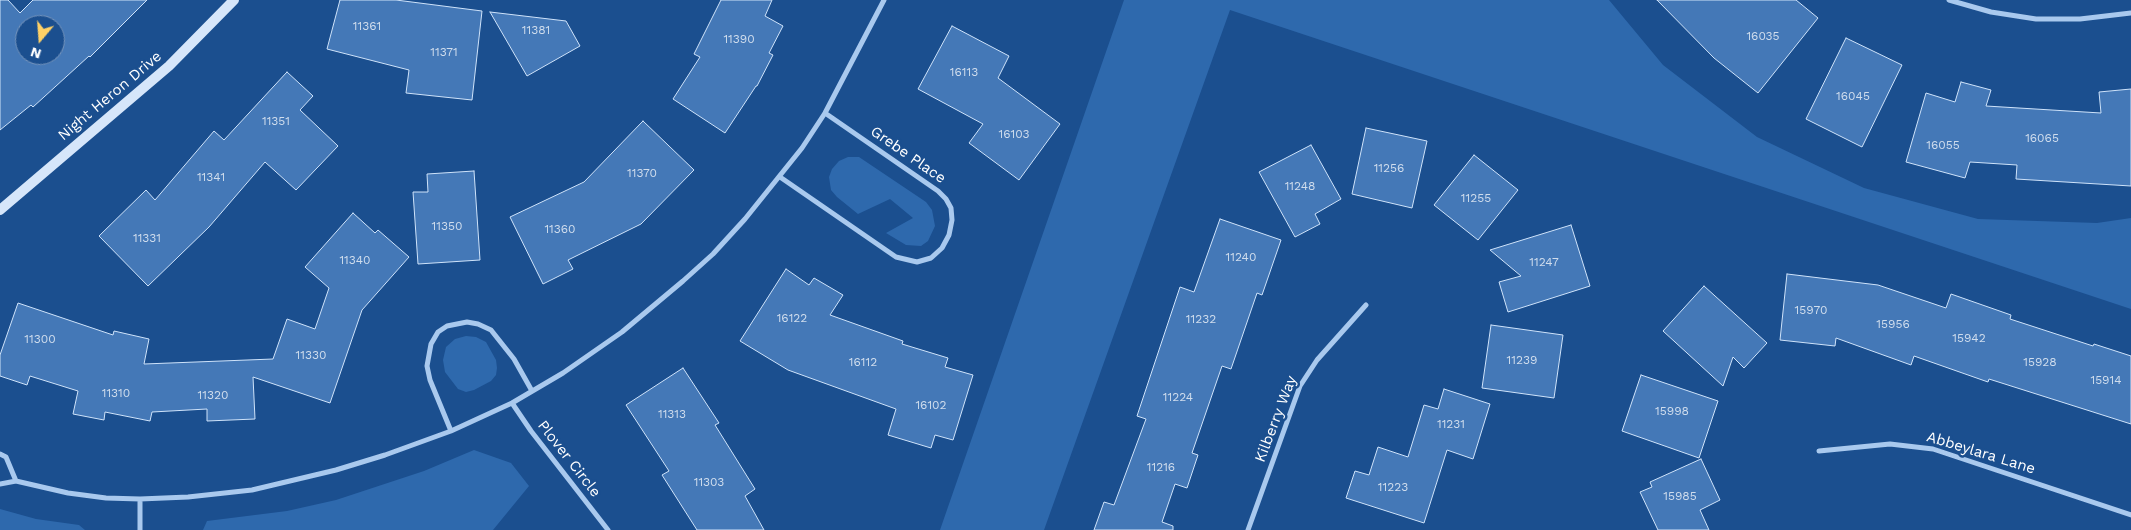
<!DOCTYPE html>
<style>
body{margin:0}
#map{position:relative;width:2131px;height:530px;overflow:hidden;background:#1b4f8f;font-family:"Work Sans",sans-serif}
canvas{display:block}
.north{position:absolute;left:15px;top:15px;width:50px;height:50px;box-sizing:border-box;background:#1b4f8f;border:1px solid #7695bc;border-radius:50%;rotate:198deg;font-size:14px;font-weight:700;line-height:20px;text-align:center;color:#fff}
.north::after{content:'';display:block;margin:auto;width:18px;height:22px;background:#ffd166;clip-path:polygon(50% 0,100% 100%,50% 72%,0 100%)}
</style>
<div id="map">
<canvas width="2131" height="530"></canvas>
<div class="north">N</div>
</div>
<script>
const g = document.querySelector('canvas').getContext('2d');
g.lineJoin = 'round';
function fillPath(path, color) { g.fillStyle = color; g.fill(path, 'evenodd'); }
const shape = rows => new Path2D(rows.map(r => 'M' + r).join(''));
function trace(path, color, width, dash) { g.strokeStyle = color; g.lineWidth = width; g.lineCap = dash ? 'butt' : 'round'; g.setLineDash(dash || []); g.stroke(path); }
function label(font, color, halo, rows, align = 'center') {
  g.font = font + ' "Work Sans",sans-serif'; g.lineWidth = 5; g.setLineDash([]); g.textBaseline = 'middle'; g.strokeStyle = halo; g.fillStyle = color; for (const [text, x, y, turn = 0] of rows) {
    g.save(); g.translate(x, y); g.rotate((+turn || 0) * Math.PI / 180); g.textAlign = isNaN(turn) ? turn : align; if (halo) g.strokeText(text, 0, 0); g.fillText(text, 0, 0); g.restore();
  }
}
const green = shape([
 [1124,0,1609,0,1663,65,1757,137,1864,188,1978,219,2097,223,2131,218,2131,309,1230,10,1044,530,940,530],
 [848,157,859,157,926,202,932,210,935,226,928,241,921,246,906,245,886,233,913,218,890,199,858,214,837,197,831,190,829,177,832,169,839,161],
 [466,336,476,337,486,342,496,360,497,368,496,375,491,381,474,390,466,392,458,389,445,372,443,360,446,347,455,339],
 [474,450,511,463,529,486,493,530,203,530,207,521,287,511,336,500,424,471],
 [0,509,36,519,79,525,85,530,0,530]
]);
const building = shape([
 [0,0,8,0,20,13,33,0,147,0,90,57,89,56,33,107,31,105,0,130,0,0],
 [25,25,55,25,55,55,25,55,25,25],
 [340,0,396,0,482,11,472,100,406,93,409,70,327,49,340,0],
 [721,0,772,0,765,16,783,26,769,53,773,55,757,86,756,86,725,133,673,99,700,57,694,54,721,0],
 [1657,0,1796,0,1818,18,1758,93,1714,58,1657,0],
 [490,12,566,21,580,46,527,76,490,12],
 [952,26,1009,56,998,78,1060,124,1019,180,969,143,983,124,918,89,952,26],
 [1846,38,1902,65,1862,147,1806,119,1846,38],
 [287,72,313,96,300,110,338,146,296,190,265,162,209,227,148,286,99,236,146,190,155,200,214,131,224,140,287,72],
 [1961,82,1991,90,1986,106,2101,113,2099,92,2131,89,2131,186,2016,179,2017,165,1970,162,1965,178,1906,162,1926,93,1955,102,1961,82],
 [643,121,694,170,641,224,568,260,573,269,543,284,510,217,584,182,643,121],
 [1366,128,1427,141,1412,208,1352,194,1366,128],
 [1311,145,1341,199,1315,214,1320,224,1295,237,1259,172,1311,145],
 [1474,155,1518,190,1478,240,1434,205,1474,155],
 [474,171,480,260,418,264,413,192,428,192,427,174,474,171],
 [353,213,375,233,378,230,409,257,362,310,330,403,253,377,255,419,207,421,207,409,152,412,150,421,105,412,104,420,73,414,78,391,30,376,27,385,0,376,0,355,18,303,113,335,114,331,149,339,144,364,273,359,287,319,315,329,329,288,305,267,353,213],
 [1220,219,1281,240,1262,295,1257,293,1231,369,1222,366,1192,453,1198,455,1187,488,1175,484,1162,522,1173,526,1173,530,1094,530,1104,502,1114,505,1146,419,1137,416,1180,287,1194,292,1220,219],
 [1571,225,1590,286,1508,312,1499,282,1521,276,1490,250,1571,225],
 [786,269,809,285,814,278,843,295,830,315,903,341,902,344,948,358,945,367,973,375,953,440,935,435,931,448,888,435,896,409,788,370,740,341,786,269],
 [1787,274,1878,285,1946,308,1951,294,2011,315,2010,319,2093,346,2094,344,2131,356,2131,424,1989,379,1988,382,1914,356,1911,365,1836,338,1835,346,1780,340,1787,274],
 [1704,286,1767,343,1744,368,1733,357,1723,386,1663,331,1704,286],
 [1491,325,1563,335,1554,398,1482,388,1491,325],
 [683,368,719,423,715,425,755,489,745,496,764,530,697,530,662,475,669,471,626,405,683,368],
 [1641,375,1718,401,1699,458,1622,431,1641,375],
 [1444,389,1490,404,1473,459,1447,450,1424,523,1346,498,1355,471,1369,475,1378,447,1408,457,1424,405,1438,409,1444,389],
 [1701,459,1720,500,1700,510,1709,530,1658,530,1640,492,1652,487,1650,482,1701,459]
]);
const street = shape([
 [1949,0,1991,12,2036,19,2080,19,2131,13],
 [780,177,896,257,917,262,931,258,942,248,949,235,952,220,951,208,946,199,938,191,825,113],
 [512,403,531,431,608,530],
 [451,431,430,380,427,366,431,344,438,332,447,326,467,322,478,324,491,330,514,359,532,391],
 [1819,451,1890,444,1933,449,2131,515],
 [0,454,6,457,16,481],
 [0,484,16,481,68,493,106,498,140,499,188,497,252,490,336,470,385,455,451,431,512,403,563,373,622,332,683,281,713,254,745,219,802,148,825,113,884,0],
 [140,499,140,530],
 [1248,530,1300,386,1317,360,1366,305]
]);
const secondary = shape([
 [0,210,169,66,234,0]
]);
const numberNames = [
 ["11361",367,26],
 ["11381",536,30],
 ["16035",1763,36],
 ["11390",739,39],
 ["11371",444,52],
 ["16113",964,72],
 ["16045",1853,96],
 ["11351",276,121],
 ["16103",1014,134],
 ["16065",2042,138],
 ["16055",1943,145],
 ["11256",1389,168],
 ["11370",642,173],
 ["11341",211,177],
 ["11248",1300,186],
 ["11255",1476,198],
 ["11350",447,226],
 ["11360",560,229],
 ["11331",147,238],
 ["11240",1241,257],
 ["11340",355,260],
 ["11247",1544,262],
 ["15970",1811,310],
 ["16122",792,318],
 ["11232",1201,319],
 ["15956",1893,324],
 ["15942",1969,338],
 ["11300",40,339],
 ["11330",311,355],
 ["11239",1522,360],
 ["16112",863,362],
 ["15928",2040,362],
 ["15914",2106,380],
 ["11310",116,393],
 ["11320",213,395],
 ["11224",1178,397],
 ["16102",931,405],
 ["15998",1672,411],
 ["11313",672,414],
 ["11231",1451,424],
 ["11216",1161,467],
 ["11303",709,482],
 ["11223",1393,487],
 ["15985",1680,496]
];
const streetNames = [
 ["Night Heron Drive",110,96,-40],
 ["Grebe Place",908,155,35],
 ["Kilberry Way",1276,419,-69],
 ["Abbeylara Lane",1981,453,17],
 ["Plover Circle",569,459,52]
];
fillPath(green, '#2e69ad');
fillPath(building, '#4478b7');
trace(building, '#cfe3fa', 1);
trace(street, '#a9c9ee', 5);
trace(secondary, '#d6e6fa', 10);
label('12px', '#d0dded', null, numberNames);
label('15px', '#fff', '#1b4f8f', streetNames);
</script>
